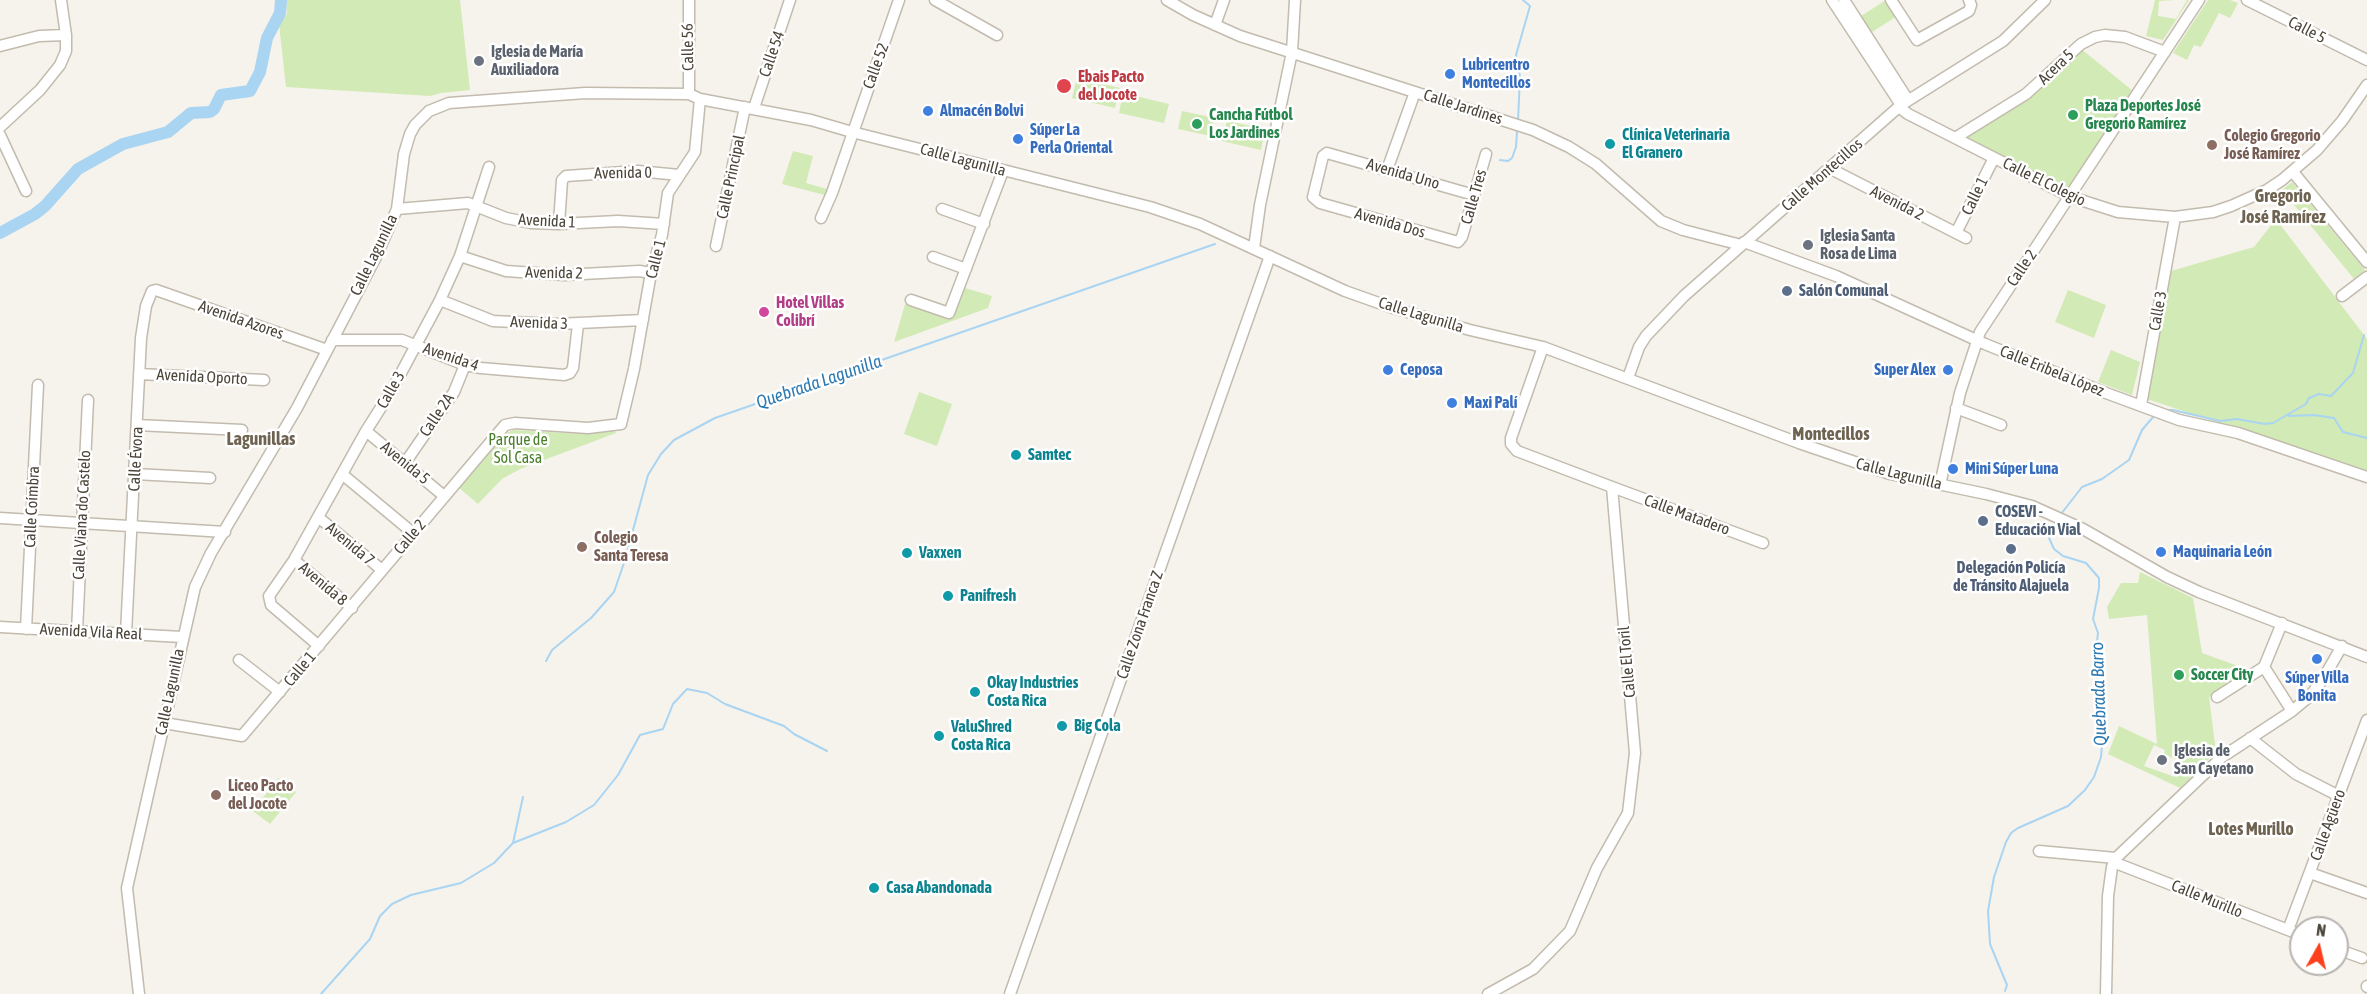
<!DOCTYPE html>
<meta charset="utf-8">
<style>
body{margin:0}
#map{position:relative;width:2367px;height:994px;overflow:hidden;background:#f6f3ec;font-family:"Asap Condensed",sans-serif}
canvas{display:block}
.north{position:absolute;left:2289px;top:916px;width:60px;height:60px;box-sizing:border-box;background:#fff;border:2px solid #b7b4b0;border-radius:50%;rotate:8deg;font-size:16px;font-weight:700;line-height:24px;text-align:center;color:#4b4439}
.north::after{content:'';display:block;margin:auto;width:21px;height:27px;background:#fc3f1d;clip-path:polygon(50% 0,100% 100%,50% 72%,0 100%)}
</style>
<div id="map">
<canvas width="2367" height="994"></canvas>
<div class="north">N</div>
</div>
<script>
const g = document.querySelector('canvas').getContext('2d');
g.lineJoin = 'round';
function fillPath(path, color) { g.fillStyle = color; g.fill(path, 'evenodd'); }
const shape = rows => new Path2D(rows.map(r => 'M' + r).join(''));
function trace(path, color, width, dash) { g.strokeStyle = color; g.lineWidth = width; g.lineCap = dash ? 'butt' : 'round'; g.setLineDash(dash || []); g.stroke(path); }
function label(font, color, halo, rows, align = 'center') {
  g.font = font + ' "Asap Condensed",sans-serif'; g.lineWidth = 5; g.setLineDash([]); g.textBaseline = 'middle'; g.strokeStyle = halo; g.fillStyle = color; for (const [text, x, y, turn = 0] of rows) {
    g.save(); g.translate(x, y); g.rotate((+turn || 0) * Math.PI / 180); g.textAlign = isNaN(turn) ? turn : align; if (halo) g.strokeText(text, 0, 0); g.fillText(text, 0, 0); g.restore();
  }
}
const green = shape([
 [286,0,460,0,470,90,441,93,430,96,286,87,279,24,287,14],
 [1886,0,1897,16,1869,34,1858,18],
 [2155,0,2176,0,2159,1,2158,16,2176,19,2187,0,2189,0,2163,40,2146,36],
 [2208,0,2230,0,2238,3,2230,18,2219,13,2201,47,2194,45,2187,60,2173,53],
 [2080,48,2133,91,2070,191,1965,136,2024,102,2055,76],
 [1077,78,1120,88,1115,108,1072,98],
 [1123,93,1169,104,1164,123,1119,113],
 [1182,111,1215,118,1211,136,1178,129],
 [1227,121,1265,129,1261,150,1222,141],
 [793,151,813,156,806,183,827,189,825,195,782,184],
 [2292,182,2365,270,2354,279,2282,190],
 [2276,219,2367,339,2367,472,2147,399,2171,271,2254,247],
 [965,288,992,296,988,308,894,342,906,301,953,318],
 [2068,290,2106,305,2094,338,2055,322],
 [2111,350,2140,362,2132,395,2098,382],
 [919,392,952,404,937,446,904,434],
 [513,430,583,434,615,431,616,433,520,469,502,479,478,504,458,487,505,434],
 [2140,572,2193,598,2202,653,2249,670,2250,673,2209,697,2216,752,2180,788,2108,754,2119,726,2157,744,2147,615,2109,619,2107,607,2121,583,2138,583],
 [2154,745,2165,750,2164,754,2182,762,2175,777,2144,766],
 [278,778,296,792,270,824,253,811]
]);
const stream = shape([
 [1518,121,1520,77,1516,55,1530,6,1523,0],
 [1500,160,1508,161,1512,158,1516,147,1517,132],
 [2166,410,2173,410,2220,421,2237,419,2265,424,2273,423,2306,404,2309,398,2319,394,2331,396,2353,373,2364,335],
 [2289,416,2314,415,2334,418,2343,432,2367,438],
 [2061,514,2082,487,2102,479,2129,460,2142,430,2154,416],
 [546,661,552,650,591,618,614,592,624,563,648,475,661,454,674,440,715,418,1215,244],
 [513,843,566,822,594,805,618,775,640,735,663,729,673,704,687,689,707,693,725,704,784,726,794,734,827,751],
 [2005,991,2007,985,1990,944,1988,911,1994,877,2006,842,2011,833,2018,828,2068,806,2085,790,2094,777,2101,757,2103,733,2095,660,2098,633,2093,619,2099,588,2099,578,2086,563,2063,556,2054,549,2049,538,2056,521],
 [321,994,370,939,380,916,392,904,411,895,461,883,494,863,513,843,523,797]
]);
const river = shape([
 [0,233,35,214,45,206,78,169,123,144,168,132,191,113,210,112,214,109,221,95,250,91,260,72,267,38,280,13,281,0]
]);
const minor = shape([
 [689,0,689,94],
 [935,0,997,35],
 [1167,0,1193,15,1240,36,1533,130,1569,147,1596,164,1661,221,1683,230,1741,245],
 [1832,0,1901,105],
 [1844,0,1908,100],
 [1891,0,1917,40,1969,11,1971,5,1969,0],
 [2247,0,2367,60],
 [1215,25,1224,0],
 [0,46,39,36,66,35],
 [1899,107,1908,114,2071,197,2118,212,2175,217,2213,212,2231,206,2267,190,2282,180,2317,150,2342,121,2367,85],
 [754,108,790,0],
 [0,127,40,90,60,65,66,51,66,35,61,0],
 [0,135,26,191],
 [1955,138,2026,94,2081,44,2095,37,2105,35,2125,37,2165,52],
 [1829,168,1966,238],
 [1387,170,1415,92],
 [2293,172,2367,262],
 [1474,195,1327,153,1323,156,1313,197,1320,203,1458,242,1462,237,1486,154],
 [397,209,468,203,506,218,531,223,559,224,618,221,664,224],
 [942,209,984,224],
 [821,218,832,193,899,0],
 [559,224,562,180,566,176,638,171,679,175],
 [1956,233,1994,158],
 [1744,242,1836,276,1985,344,2106,393,2179,420,2238,433,2367,477],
 [716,246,745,107],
 [1254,248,1260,205,1292,52,1295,0],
 [460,256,506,271,564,275,639,271,651,273],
 [933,257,966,269],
 [2342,296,2367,277],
 [440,300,493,321,557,324,643,320],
 [911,300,949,313,1003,171],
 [332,340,402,340,465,365,481,368,564,375,570,373,573,368,578,324],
 [139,374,264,380],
 [1628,378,1639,347,1646,336,1684,296,1901,105,2003,41,2045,0],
 [2141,405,2175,217],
 [1956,408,2001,425],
 [137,425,242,430],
 [366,431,444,496],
 [405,463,454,392,465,365],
 [135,474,210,478],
 [342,474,413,533],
 [1940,485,1960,393,1980,332,2199,0],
 [1612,487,1763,543],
 [318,517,382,570],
 [0,518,225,532],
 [294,560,352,608],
 [0,627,182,637],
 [26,629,38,385],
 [77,631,88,400],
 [126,633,141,338,146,306,152,291,156,290,327,350],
 [319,646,271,605,269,596,294,560,366,431,392,390,440,300,460,256,489,167],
 [239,660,280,692],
 [2264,667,2292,711],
 [2217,697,2264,667,2282,623],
 [164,723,242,736,505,425,515,423,588,428,621,424,634,369,651,273,662,235,668,193,695,152,700,99],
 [2250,738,2296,774,2339,796],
 [2039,851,2116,858],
 [2113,862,2301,935],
 [2310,873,2367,893],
 [2288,930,2367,720],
 [2337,949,2362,958],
 [2367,986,2367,987],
 [139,994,127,888,195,587,211,553,297,408,377,255,397,209,404,154,410,134,415,125,429,111,449,103,585,93,689,94,700,99,811,120,852,132,1150,207,1200,224,1345,291,1390,307,1470,330,1543,347,1799,443,1890,474,1986,494,2032,506,2083,529,2167,577,2199,592,2367,657],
 [1010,994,1270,256],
 [1488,994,1533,969,1570,931,1597,868,1628,813,1635,753,1612,487,1517,451,1511,444,1511,438,1543,347],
 [2106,994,2108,896,2112,867,2116,858,2222,757,2292,711,2310,696,2323,679,2342,646]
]);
const markers = [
 [479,61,6,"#6b7280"],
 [1450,74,6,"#3f7fe0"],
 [1064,86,8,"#e0444e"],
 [928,111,6,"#3f7fe0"],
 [2073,115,6,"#2e9e5b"],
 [1197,124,6,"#2e9e5b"],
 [1018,139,6,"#3f7fe0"],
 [1610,144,6,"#0f9aa8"],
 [2212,145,6,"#8d6e63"],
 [1808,245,6,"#6b7280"],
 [1787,291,6,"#5c6f8a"],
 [764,312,6,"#d1479c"],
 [1388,370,6,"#3f7fe0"],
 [1948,370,6,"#3f7fe0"],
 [1452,403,6,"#3f7fe0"],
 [1016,455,6,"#0f9aa8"],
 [1953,469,6,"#3f7fe0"],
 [1983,521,6,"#5c6f8a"],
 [582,547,6,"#8d6e63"],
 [2011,549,6,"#5c6f8a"],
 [2161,552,6,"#3f7fe0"],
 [907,553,6,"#0f9aa8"],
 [948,596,6,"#0f9aa8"],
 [2317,659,6,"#3f7fe0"],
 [2179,675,6,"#2e9e5b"],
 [975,692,6,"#0f9aa8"],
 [1062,726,6,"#0f9aa8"],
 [939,736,6,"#0f9aa8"],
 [2162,760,6,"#6b7280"],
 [216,795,6,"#8d6e63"],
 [874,888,6,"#0f9aa8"]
];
const streetNames = [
 ["Calle 5",2307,30,27],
 ["Calle 56",688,47,-91],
 ["Calle 54",772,54,-71],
 ["Calle 52",876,66,-70],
 ["Acera 5",2056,67,-44],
 ["Calle Jardines",1463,107,18],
 ["Calle Lagunilla",963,160,15],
 ["Avenida 0",623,173,-1],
 ["Avenida Uno",1403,174,16],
 ["Calle Montecillos",1822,175,-41],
 ["Calle Principal",731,177,-78],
 ["Calle El Colegio",2044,182,26],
 ["Calle 1",1975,196,-64],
 ["Calle Tres",1474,197,-74],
 ["Avenida 2",1897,203,27],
 ["Avenida 1",547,221,3],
 ["Avenida Dos",1390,223,16],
 ["Calle Lagunilla",374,255,-64],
 ["Calle 1",656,259,-76],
 ["Calle 2",2022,268,-56],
 ["Avenida 2",554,273,1],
 ["Calle 3",2158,311,-80],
 ["Calle Lagunilla",1421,315,17],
 ["Avenida Azores",241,320,19],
 ["Avenida 3",539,323,2],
 ["Avenida 4",451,357,19],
 ["Calle Eribela López",2052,371,22],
 ["Avenida Oporto",202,377,3],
 ["Calle 3",391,390,-60],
 ["Calle 2A",437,415,-56],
 ["Calle Évora",136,459,-87],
 ["Avenida 5",405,463,39],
 ["Calle Lagunilla",1899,474,14],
 ["Calle Coímbra",32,507,-87],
 ["Calle Viana do Castelo",82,515,-87],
 ["Calle Matadero",1687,515,20],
 ["Calle 2",410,537,-50],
 ["Avenida 7",350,544,40],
 ["Avenida 8",323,584,40],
 ["Calle Zona Franca Z",1140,625,-71],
 ["Avenida Vila Real",91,632,3],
 ["Calle El Toril",1627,662,-95],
 ["Calle 1",300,669,-50],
 ["Calle Lagunilla",170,692,-78],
 ["Calle Agüero",2328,825,-70],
 ["Calle Murillo",2207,899,22]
];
const worshipNames = [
 ["Iglesia de María",491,52],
 ["Auxiliadora",491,70],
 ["Iglesia Santa",1820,236],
 ["Rosa de Lima",1820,254],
 ["Iglesia de",2174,751],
 ["San Cayetano",2174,769]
];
const shopNames = [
 ["Lubricentro",1462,65],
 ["Montecillos",1462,83],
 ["Almacén Bolvi",940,111],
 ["Súper La",1030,130],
 ["Perla Oriental",1030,148],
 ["Ceposa",1400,370],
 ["Super Alex",1936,370,"right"],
 ["Maxi Palí",1464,403],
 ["Mini Súper Luna",1965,469],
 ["Maquinaria León",2173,552],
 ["Súper Villa",2317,678,"center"],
 ["Bonita",2317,696,"center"]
];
const healthNames = [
 ["Ebais Pacto",1078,77],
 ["del Jocote",1078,95]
];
const leisureNames = [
 ["Plaza Deportes José",2085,106],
 ["Gregorio Ramírez",2085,124],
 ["Cancha Fútbol",1209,115],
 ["Los Jardines",1209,133],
 ["Soccer City",2191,675]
];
const cultureNames = [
 ["Clínica Veterinaria",1622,135],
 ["El Granero",1622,153],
 ["Samtec",1028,455],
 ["Vaxxen",919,553],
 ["Panifresh",960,596],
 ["Okay Industries",987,683],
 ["Costa Rica",987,701],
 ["Big Cola",1074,726],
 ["ValuShred",951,727],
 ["Costa Rica",951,745],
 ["Casa Abandonada",886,888]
];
const educationNames = [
 ["Colegio Gregorio",2224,136],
 ["José Ramírez",2224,154],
 ["Colegio",594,538],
 ["Santa Teresa",594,556],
 ["Liceo Pacto",228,786],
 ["del Jocote",228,804]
];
const serviceNames = [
 ["Salón Comunal",1799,291],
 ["COSEVI -",1995,512],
 ["Educación Vial",1995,530],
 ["Delegación Policía",2011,568,"center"],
 ["de Tránsito Alajuela",2011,586,"center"]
];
const hotelNames = [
 ["Hotel Villas",776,303],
 ["Colibrí",776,321]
];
const parkNames = [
 ["Parque de",518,440],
 ["Sol Casa",518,458]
];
const neighbourhoodNames = [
 ["Gregorio",2283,196],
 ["José Ramírez",2283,217],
 ["Montecillos",1831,434],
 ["Lagunillas",261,439],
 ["Lotes Murillo",2251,829]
];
const waterNames = [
 ["Quebrada Lagunilla",819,382,-19],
 ["Quebrada Barro",2099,694,-92]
];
fillPath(green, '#d2eab5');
trace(stream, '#a9d4f2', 2);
trace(river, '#a9d4f2', 12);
trace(minor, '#c2bbae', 13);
trace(minor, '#fff', 10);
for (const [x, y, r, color] of markers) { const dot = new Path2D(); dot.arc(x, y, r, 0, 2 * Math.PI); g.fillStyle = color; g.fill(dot); trace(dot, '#fff', 2); }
label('16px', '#4b4439', '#fff', streetNames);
label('bold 16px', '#5b616d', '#fff', worshipNames, 'left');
label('bold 16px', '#366cbe', '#fff', shopNames, 'left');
label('bold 16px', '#be3a42', '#fff', healthNames, 'left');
label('bold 16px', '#27864d', '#fff', leisureNames, 'left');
label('bold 16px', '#0d838f', '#fff', cultureNames, 'left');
label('bold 16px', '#785e54', '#fff', educationNames, 'left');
label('bold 16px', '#4e5e75', '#fff', serviceNames, 'left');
label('bold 16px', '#b23c85', '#fff', hotelNames, 'left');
label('16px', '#4a7f2a', '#fff', parkNames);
label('bold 18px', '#6e6250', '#fff', neighbourhoodNames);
label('italic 18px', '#2e7ab2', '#fff', waterNames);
</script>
